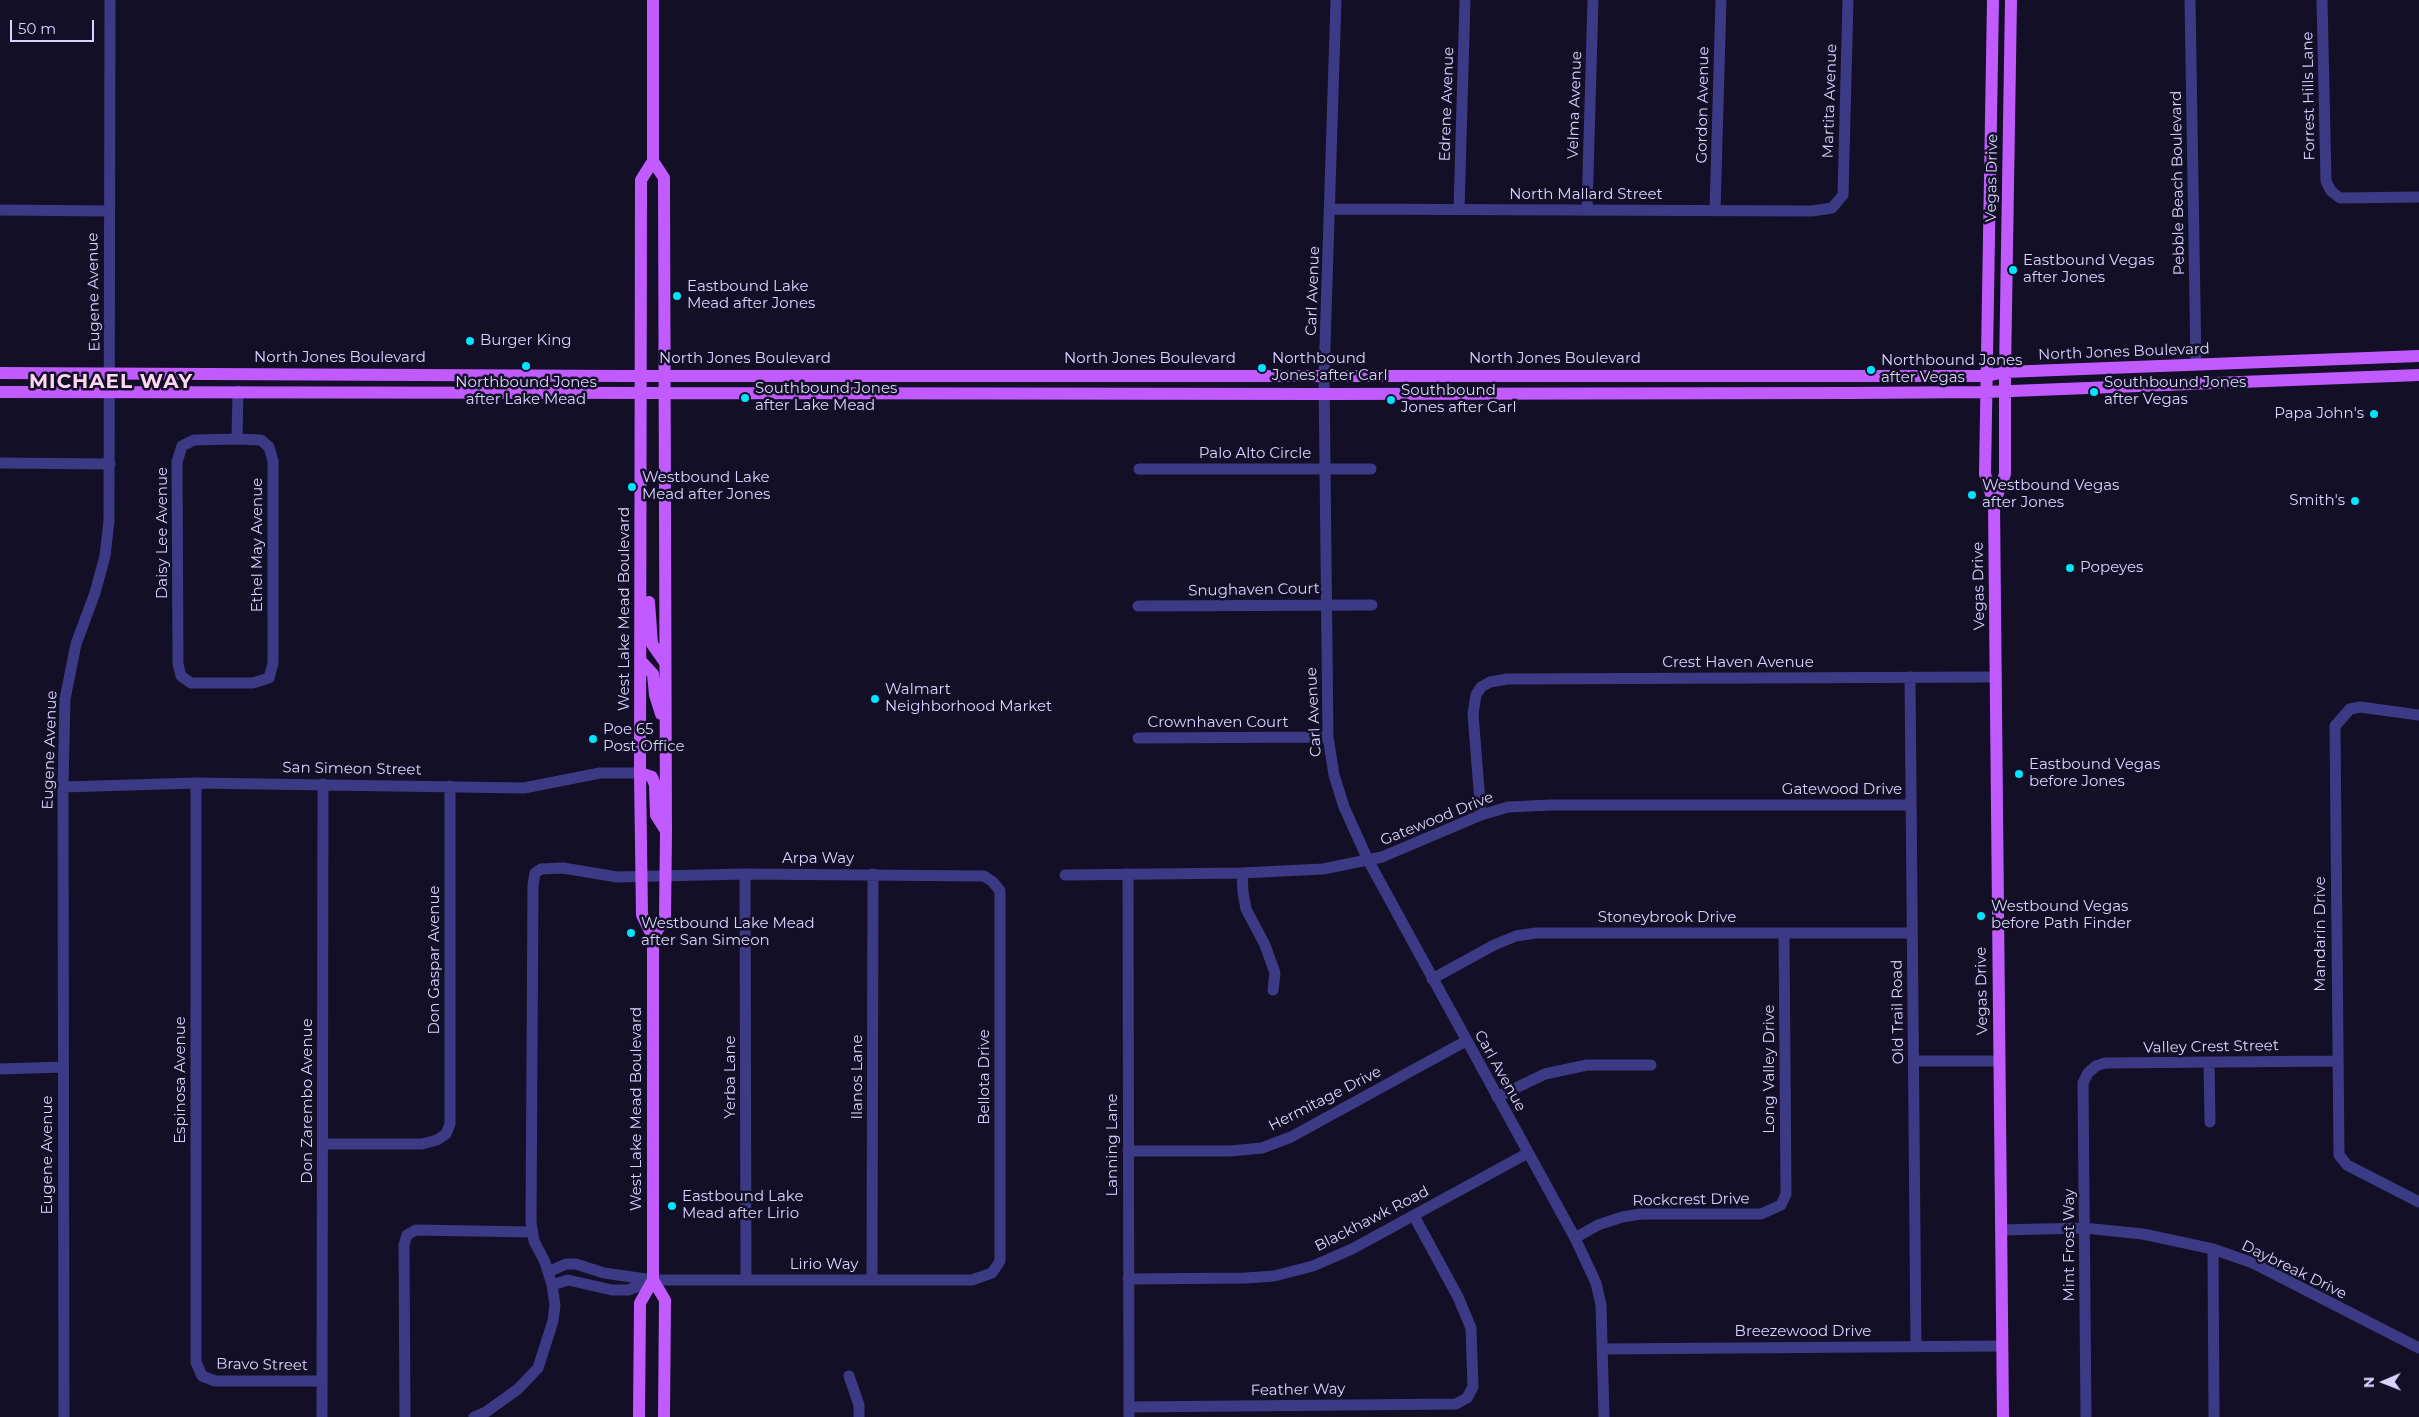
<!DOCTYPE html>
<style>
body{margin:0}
#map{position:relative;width:2419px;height:1417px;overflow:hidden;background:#130f26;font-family:Montserrat,sans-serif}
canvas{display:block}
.north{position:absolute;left:2359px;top:1357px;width:50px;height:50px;-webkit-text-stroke:4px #130f26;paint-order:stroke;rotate:269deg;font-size:14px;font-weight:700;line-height:20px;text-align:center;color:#d9d4ff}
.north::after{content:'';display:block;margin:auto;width:18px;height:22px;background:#d9d4ff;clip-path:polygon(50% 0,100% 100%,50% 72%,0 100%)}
.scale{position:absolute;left:10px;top:20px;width:84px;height:22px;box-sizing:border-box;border:2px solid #d9d4ff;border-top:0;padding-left:6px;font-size:15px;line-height:18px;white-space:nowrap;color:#d9d4ff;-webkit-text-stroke:4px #130f26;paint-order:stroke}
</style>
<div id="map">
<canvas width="2419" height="1417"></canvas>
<div class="north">N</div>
<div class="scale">50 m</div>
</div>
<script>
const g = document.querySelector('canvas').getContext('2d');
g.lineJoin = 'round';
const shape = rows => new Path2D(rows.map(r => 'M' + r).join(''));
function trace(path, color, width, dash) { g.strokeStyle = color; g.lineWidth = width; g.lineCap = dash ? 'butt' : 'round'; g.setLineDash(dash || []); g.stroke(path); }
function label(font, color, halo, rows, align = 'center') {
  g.font = font + ' Montserrat,sans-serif'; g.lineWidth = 5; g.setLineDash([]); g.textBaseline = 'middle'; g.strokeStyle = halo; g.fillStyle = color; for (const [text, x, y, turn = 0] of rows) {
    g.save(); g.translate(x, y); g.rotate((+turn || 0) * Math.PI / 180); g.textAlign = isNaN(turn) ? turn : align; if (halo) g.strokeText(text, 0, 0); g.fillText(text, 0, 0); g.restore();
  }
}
const minor = shape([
 [1336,0,1324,376,1328,737,1334,775,1344,807,1368,860,1575,1238,1596,1283,1601,1305,1604,1417],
 [2190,0,2196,365],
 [2322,0,2326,181,2331,191,2340,198,2419,197],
 [1331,209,1812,211,1832,208,1843,195,1848,0],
 [0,210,109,211],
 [1459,210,1465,0],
 [1587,210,1593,0],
 [1715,211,1721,0],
 [237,439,261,440,269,447,273,461,273,663,269,678,253,683,191,683,181,676,178,664,177,462,182,446,194,440,237,439],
 [237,439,238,391],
 [0,463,110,464],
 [1139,469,1371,469],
 [1138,606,1372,605],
 [1910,677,1916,1346],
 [2419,715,2360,707,2350,709,2335,726,2339,1155,2347,1165,2419,1202],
 [1138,738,1328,737],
 [196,783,196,1362,202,1376,215,1381,322,1381],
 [63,787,196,783,524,788,600,773,640,773],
 [1481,815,1473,714,1476,695,1481,687,1490,682,1507,679,1996,677],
 [1242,873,1243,892,1246,909,1265,945,1275,973,1273,990],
 [745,874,746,1280],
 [1128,874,1129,1417],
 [1065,875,1242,873,1323,869,1382,857,1481,815,1508,807,1551,805,1911,805],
 [1432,979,1494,945,1516,936,1536,933,1912,933],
 [1914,1061,1999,1061],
 [2209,1062,2210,1122],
 [0,1069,63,1067],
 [1497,1097,1545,1074,1587,1065,1651,1065],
 [324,1144,422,1144,437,1140,446,1134,450,1124,450,786],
 [1128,1151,1230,1151,1262,1148,1291,1137,1466,1041],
 [2001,1230,2084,1228,2143,1234,2213,1249,2253,1263,2419,1348],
 [1575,1238,1598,1225,1622,1217,1641,1214,1761,1214,1781,1205,1786,1194,1784,933],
 [2213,1249,2214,1417],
 [1128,1279,1246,1278,1274,1276,1313,1266,1352,1249,1528,1153],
 [872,1280,873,874],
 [552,1285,568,1280,612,1290,628,1290,652,1281],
 [1603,1349,2002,1346],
 [849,1376,859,1405,859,1417],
 [1129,1407,1456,1404,1467,1398,1473,1387,1471,1328,1458,1297,1414,1216],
 [64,1417,63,787,65,699,76,644,95,593,105,556,109,521,110,0],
 [322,1417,323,784],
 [405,1417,404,1245,407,1235,416,1230,532,1232],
 [474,1417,486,1412,518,1389,538,1368,553,1321,555,1305,552,1285,545,1262,534,1241,531,1222,533,885,535,873,541,869,563,868,617,877,745,874,984,876,993,882,1000,891,1000,1261,992,1273,972,1280,653,1280,604,1273,576,1264,566,1264,548,1272],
 [2086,1417,2083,1083,2088,1073,2096,1066,2105,1063,2336,1061]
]);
const major = shape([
 [1993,0,1985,474,1994,504,2003,1417],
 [653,161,641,180,640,773,642,915,653,937,653,1280,665,1300,664,1417],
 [0,373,625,376,1986,376,2005,372,2419,356],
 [0,392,1325,394,1852,393,1986,392,2419,375],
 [1994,504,2005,474,2005,372,2011,0],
 [649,602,652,644,664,661],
 [640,660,653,674,655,695,661,714],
 [640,773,652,777,655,785,656,815,666,831],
 [653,937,665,918,666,832,664,184,664,178,653,161,653,0],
 [639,1417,640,1303,653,1280]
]);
const markers = [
 [2013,270,5,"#00e5ff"],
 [677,296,5,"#00e5ff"],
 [470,341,5,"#00e5ff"],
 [526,366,5,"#00e5ff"],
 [1262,368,5,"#00e5ff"],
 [1871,370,5,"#00e5ff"],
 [2094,392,5,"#00e5ff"],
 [745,398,5,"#00e5ff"],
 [1391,400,5,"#00e5ff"],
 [2374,414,5,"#00e5ff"],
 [632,487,5,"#00e5ff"],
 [1972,495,5,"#00e5ff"],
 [2355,501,5,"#00e5ff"],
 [2070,568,5,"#00e5ff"],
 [875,699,5,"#00e5ff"],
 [593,739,5,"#00e5ff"],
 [2019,774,5,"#00e5ff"],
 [1981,916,5,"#00e5ff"],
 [631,933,5,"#00e5ff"],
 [672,1206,5,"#00e5ff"]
];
const streetNames = [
 ["Forrest Hills Lane",2309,96,-91],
 ["Martita Avenue",1830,101,-88],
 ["Edrene Avenue",1447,104,-88],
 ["Velma Avenue",1575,105,-88],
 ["Gordon Avenue",1703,105,-89],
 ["Vegas Drive",1992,178,-89],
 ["Pebble Beach Boulevard",2178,183,-91],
 ["North Mallard Street",1586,195],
 ["Carl Avenue",1313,291,-88],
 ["Eugene Avenue",94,292,-91],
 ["North Jones Boulevard",2124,352,-2],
 ["North Jones Boulevard",340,358],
 ["North Jones Boulevard",745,359],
 ["North Jones Boulevard",1150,359],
 ["North Jones Boulevard",1555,359],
 ["Palo Alto Circle",1255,454],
 ["Daisy Lee Avenue",163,533,-90],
 ["Ethel May Avenue",258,545,-90],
 ["Vegas Drive",1979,586,-91],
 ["Snughaven Court",1254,590,-1],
 ["West Lake Mead Boulevard",625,609,-90],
 ["Crest Haven Avenue",1738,663],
 ["Carl Avenue",1314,712,-93],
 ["Crownhaven Court",1218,723],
 ["Eugene Avenue",50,750,-88],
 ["San Simeon Street",352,769,1],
 ["Gatewood Drive",1842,790],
 ["Gatewood Drive",1437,819,-22],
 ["Arpa Way",818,859],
 ["Stoneybrook Drive",1667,918],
 ["Mandarin Drive",2321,934,-90],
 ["Don Gaspar Avenue",435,960,-90],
 ["Vegas Drive",1982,991,-91],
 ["Old Trail Road",1898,1012,-91],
 ["Valley Crest Street",2211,1047,-1],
 ["Long Valley Drive",1770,1069,-90],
 ["Carl Avenue",1500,1071,61],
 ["Yerba Lane",731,1077,-90],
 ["Ilanos Lane",858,1077,-90],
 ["Bellota Drive",985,1077,-90],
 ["Espinosa Avenue",181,1080,-90],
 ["Hermitage Drive",1325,1099,-27],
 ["Don Zarembo Avenue",308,1101,-90],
 ["West Lake Mead Boulevard",637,1109,-90],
 ["Lanning Lane",1113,1145,-90],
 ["Eugene Avenue",48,1155,-90],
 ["Rockcrest Drive",1691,1200,-1],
 ["Blackhawk Road",1372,1219,-27],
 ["Mint Frost Way",2070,1245,-90],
 ["Lirio Way",824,1265],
 ["Daybreak Drive",2294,1270,26],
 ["Breezewood Drive",1803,1332],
 ["Bravo Street",262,1365,1],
 ["Feather Way",1298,1390,-1]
];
const poiNames = [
 ["Eastbound Vegas",2023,261],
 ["after Jones",2023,278],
 ["Eastbound Lake",687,287],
 ["Mead after Jones",687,304],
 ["Burger King",480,341],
 ["Northbound",1272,359],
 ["Jones after Carl",1272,376],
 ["Northbound Jones",1881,361],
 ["after Vegas",1881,378],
 ["Northbound Jones",526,383,"center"],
 ["after Lake Mead",526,400,"center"],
 ["Southbound Jones",2104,383],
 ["after Vegas",2104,400],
 ["Southbound Jones",755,389],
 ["after Lake Mead",755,406],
 ["Southbound",1401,391],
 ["Jones after Carl",1401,408],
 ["Papa John's",2364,414,"right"],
 ["Westbound Lake",642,478],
 ["Mead after Jones",642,495],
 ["Westbound Vegas",1982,486],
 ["after Jones",1982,503],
 ["Smith's",2345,501,"right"],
 ["Popeyes",2080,568],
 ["Walmart",885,690],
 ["Neighborhood Market",885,707],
 ["Poe 65",603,730],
 ["Post Office",603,747],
 ["Eastbound Vegas",2029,765],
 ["before Jones",2029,782],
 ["Westbound Vegas",1991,907],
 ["before Path Finder",1991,924],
 ["Westbound Lake Mead",641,924],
 ["after San Simeon",641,941],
 ["Eastbound Lake",682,1197],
 ["Mead after Lirio",682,1214]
];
const districtNames = [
 ["MICHAEL WAY",111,382]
];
trace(minor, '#3d3a85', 11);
trace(major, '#c25bff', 12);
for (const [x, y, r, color] of markers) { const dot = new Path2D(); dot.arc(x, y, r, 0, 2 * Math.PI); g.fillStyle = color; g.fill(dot); trace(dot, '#130f26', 2); }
label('15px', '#d9d4ff', '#130f26', streetNames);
label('15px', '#d9d4ff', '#130f26', poiNames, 'left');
g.letterSpacing = '1px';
label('bold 20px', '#ffd6f0', '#130f26', districtNames);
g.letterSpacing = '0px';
</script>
